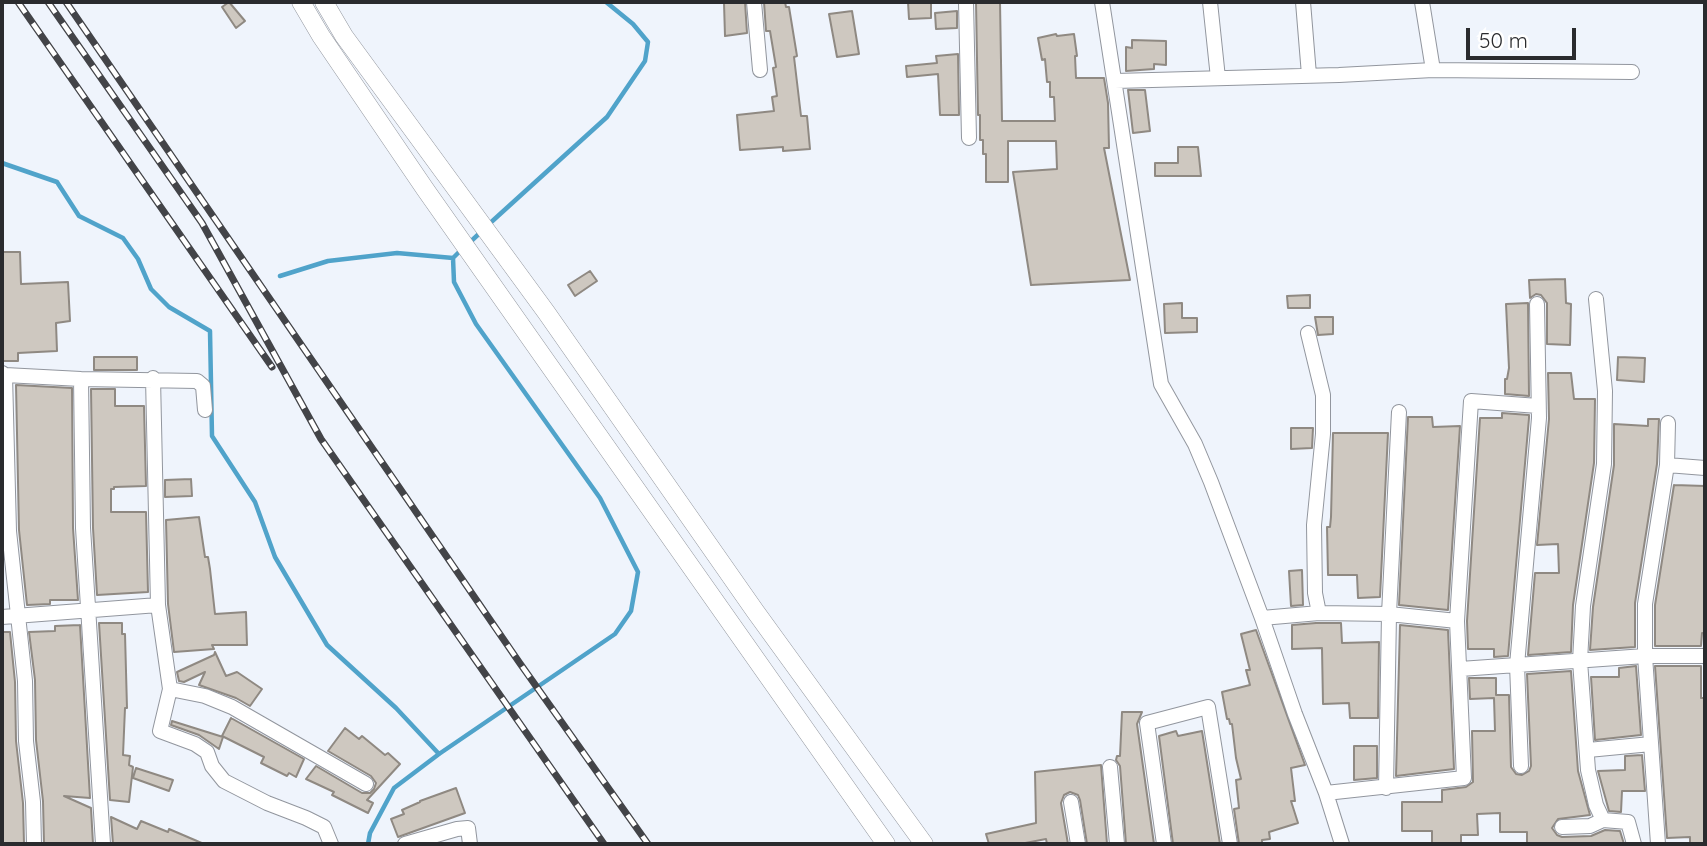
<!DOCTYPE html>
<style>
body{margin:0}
#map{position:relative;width:1707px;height:846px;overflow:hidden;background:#eff4fc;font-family:Quicksand,sans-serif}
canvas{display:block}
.frame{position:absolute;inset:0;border:4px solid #2a2b2e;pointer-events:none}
.scale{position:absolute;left:1466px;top:28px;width:110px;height:32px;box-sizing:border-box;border:4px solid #2a2b2e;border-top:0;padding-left:9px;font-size:21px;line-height:24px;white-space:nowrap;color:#2a2b2e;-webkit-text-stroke:5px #fff;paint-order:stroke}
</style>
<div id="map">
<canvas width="1707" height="846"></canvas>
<div class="frame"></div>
<div class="scale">50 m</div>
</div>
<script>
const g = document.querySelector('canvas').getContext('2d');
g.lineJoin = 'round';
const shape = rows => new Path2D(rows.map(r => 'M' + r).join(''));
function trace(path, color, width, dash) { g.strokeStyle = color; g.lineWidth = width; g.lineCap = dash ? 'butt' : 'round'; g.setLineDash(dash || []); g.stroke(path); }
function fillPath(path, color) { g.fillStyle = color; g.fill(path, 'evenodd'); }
const stream = shape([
 [2,163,57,182,79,216,123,238,138,259,151,289,169,307,210,331,212,436,255,502,275,557,327,645,396,708,439,754],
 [488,225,607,117,645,61,648,42,633,24,606,2],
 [468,244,482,231],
 [280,276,328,261,397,253,453,258],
 [368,844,370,833,394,788,439,754,615,634,631,611,638,572,600,498,476,324,454,282,453,258,461,250]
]);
const building = shape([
 [229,2,245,21,236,28,222,7,229,2],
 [741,2,745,2,747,33,725,36,724,3,741,2],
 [764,2,785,2,786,7,789,7,797,56,794,57,801,116,807,116,810,149,783,151,783,147,740,150,737,115,774,111,772,97,777,96,773,68,776,67,770,31,766,31,764,2],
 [908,2,931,2,931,18,909,19,908,2],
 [976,2,1000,2,1002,121,1055,121,1054,97,1050,97,1050,82,1047,82,1045,59,1042,60,1038,38,1056,34,1057,36,1074,34,1077,56,1075,56,1076,78,1104,78,1108,103,1109,148,1104,148,1130,280,1031,285,1013,172,1057,169,1056,141,1008,141,1008,182,986,182,986,154,983,154,983,140,980,140,980,115,978,115,976,2],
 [852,11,859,54,837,57,829,14,852,11],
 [957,11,957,28,936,29,935,13,957,11],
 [1132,40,1166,41,1166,65,1154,64,1154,69,1126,71,1126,47,1132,48,1132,40],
 [958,54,959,115,940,115,938,74,907,77,906,66,937,63,936,56,958,54],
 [1128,90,1145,90,1150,131,1133,133,1128,90],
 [1178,147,1198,147,1201,176,1155,176,1155,163,1178,163,1178,147],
 [2,252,20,252,21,284,68,282,70,321,56,323,57,351,18,353,18,361,2,361,2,252],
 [590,271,597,281,575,296,568,285,590,271],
 [1565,279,1566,303,1571,304,1570,345,1547,344,1547,303,1541,295,1536,294,1530,298,1529,280,1565,279],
 [1310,295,1310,308,1288,308,1287,296,1310,295],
 [1182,303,1182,318,1197,318,1197,332,1165,333,1164,304,1182,303],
 [1528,303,1529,396,1505,394,1505,379,1507,379,1509,368,1506,304,1528,303],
 [1315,317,1333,317,1333,334,1318,335,1315,317],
 [94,357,137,357,137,370,94,370,94,357],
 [1618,357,1645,358,1644,382,1617,380,1618,357],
 [1548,373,1571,373,1574,399,1595,399,1594,463,1573,605,1571,652,1528,655,1535,573,1559,573,1558,544,1537,545,1549,419,1548,373],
 [16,385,72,388,73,528,78,600,50,600,50,604,27,605,19,530,16,385],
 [91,389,115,389,115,406,144,406,146,486,114,487,114,489,111,489,111,512,146,512,148,592,97,595,93,528,91,389],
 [1502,413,1529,415,1529,418,1508,656,1494,657,1494,649,1468,649,1467,621,1480,418,1502,418,1502,413],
 [1408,417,1432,417,1433,427,1460,426,1448,610,1399,605,1408,417],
 [1648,419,1659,419,1657,464,1635,603,1635,647,1590,650,1593,607,1614,465,1614,424,1648,426,1648,419],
 [1291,428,1313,428,1312,448,1291,449,1291,428],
 [1333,433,1388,433,1380,597,1358,598,1357,575,1328,575,1327,527,1330,527,1331,517,1333,433],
 [191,479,192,496,165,497,165,480,191,479],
 [1674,485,1705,486,1705,633,1702,633,1701,646,1655,646,1655,605,1674,485],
 [199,517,205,557,208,557,210,569,215,614,246,612,247,645,212,645,214,649,174,652,168,604,166,520,199,517],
 [1302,570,1303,605,1291,606,1289,571,1302,570],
 [99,623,122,623,122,634,125,634,127,708,125,708,123,755,130,756,129,765,133,767,129,802,110,800,99,623],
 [1316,623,1341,623,1342,643,1379,642,1378,718,1350,718,1349,703,1323,704,1322,648,1292,649,1292,625,1316,623],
 [80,625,90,798,64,796,91,808,93,844,44,844,43,801,36,740,35,680,29,632,55,631,55,626,80,625],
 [1400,625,1448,630,1454,769,1396,776,1400,625],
 [1256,630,1305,765,1291,768,1295,801,1291,801,1298,823,1269,832,1270,839,1262,840,1262,844,1239,844,1234,809,1239,808,1236,780,1241,779,1236,758,1232,724,1230,724,1229,719,1227,719,1222,692,1250,685,1246,670,1250,670,1241,634,1256,630],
 [2,632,10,632,15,682,16,741,23,803,24,844,2,844,2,632],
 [215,652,226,676,237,672,262,689,250,706,236,698,199,685,205,672,184,682,179,681,177,672,214,655,215,652],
 [1636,666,1641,735,1595,740,1591,677,1619,677,1619,668,1636,666],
 [1655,666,1701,666,1701,698,1704,698,1705,724,1705,844,1690,844,1690,837,1667,838,1655,666],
 [1571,671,1578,771,1590,815,1558,819,1552,828,1557,835,1562,837,1591,836,1605,830,1620,831,1624,844,1527,844,1527,832,1500,832,1500,813,1477,814,1478,835,1461,835,1461,844,1432,844,1432,831,1402,831,1402,802,1442,802,1442,790,1466,787,1473,782,1472,731,1495,731,1494,698,1470,699,1469,678,1496,678,1496,695,1509,695,1511,767,1516,774,1522,775,1529,771,1531,766,1527,674,1571,671],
 [1122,712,1142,712,1137,724,1154,844,1126,844,1120,766,1116,760,1117,756,1120,756,1122,712],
 [231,718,304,759,296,777,289,773,287,776,261,763,264,757,222,736,231,718],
 [172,721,223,737,219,749,199,735,171,725,172,721],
 [345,728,359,739,362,736,385,755,388,753,400,764,367,800,373,803,368,813,332,795,334,792,306,779,316,766,362,793,370,793,374,789,376,783,371,776,328,751,345,728],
 [1176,731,1178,736,1202,731,1220,844,1173,844,1159,736,1176,731],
 [1354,746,1377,746,1377,778,1354,780,1354,746],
 [1642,755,1645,791,1622,791,1621,812,1609,811,1598,771,1625,770,1625,756,1642,755],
 [1101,765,1107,844,1087,844,1080,800,1078,795,1070,792,1064,795,1061,803,1068,844,1047,844,1046,839,1020,844,989,844,986,834,1036,823,1035,772,1101,765],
 [136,768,173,780,169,791,133,778,136,768],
 [456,788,465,813,398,837,391,819,404,814,402,810,420,802,420,801,456,788],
 [111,817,137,829,141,821,168,832,169,829,204,844,113,844,111,817]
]);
const minor = shape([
 [754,2,760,70],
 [966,2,969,138],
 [1102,2,1161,384,1195,444,1211,482,1262,618,1295,714,1326,793,1342,844],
 [1210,2,1218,78],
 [1303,2,1309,75],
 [1422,2,1433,70],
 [1115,81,1339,75,1433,70,1632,72],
 [1596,299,1605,391,1604,464,1583,606,1580,661,1588,770,1596,805,1603,820,1628,822,1634,844],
 [1308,333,1323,395,1323,434,1314,525,1315,593,1319,613],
 [2,373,5,375,81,379,197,381,203,386,205,410],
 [5,375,9,531,25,681,26,741,33,802,34,844],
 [153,378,158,605,170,689,160,731,195,744,207,752,212,766,224,781,267,803,306,818,324,827,331,844],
 [81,379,83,528,103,844],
 [1667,465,1705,468],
 [2,617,158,605],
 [1262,618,1319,613,1389,614,1457,621],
 [1460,669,1645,656,1705,656],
 [170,689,205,696,232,707,366,784],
 [1588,750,1651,744],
 [1521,766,1517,665,1539,418,1537,304],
 [1110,767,1117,844],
 [1386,788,1389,614,1399,412],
 [1326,793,1464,778,1457,621,1471,401,1538,406],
 [1071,802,1078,844],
 [1562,827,1590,826,1603,820],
 [405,844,457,829,468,828,470,844],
 [1164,844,1147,723,1208,707,1230,844],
 [1658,844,1645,656,1645,604,1667,465,1668,423]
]);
const tertiary = shape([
 [301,2,321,36,425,189,886,844],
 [324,2,344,36,546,312,755,611,924,844]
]);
const rail = shape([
 [18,2,272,367],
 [48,2,202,223,321,439,604,844],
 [66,2,519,662,648,844]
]);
trace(stream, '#50a3ca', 4.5);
fillPath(building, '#cec8c0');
trace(building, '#8f8982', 2);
trace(minor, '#92969e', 16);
trace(tertiary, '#92969e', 19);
trace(minor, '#fff', 14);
trace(tertiary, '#fff', 18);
trace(rail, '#434448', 7);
trace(rail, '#fff', 4.5, [13]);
</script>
